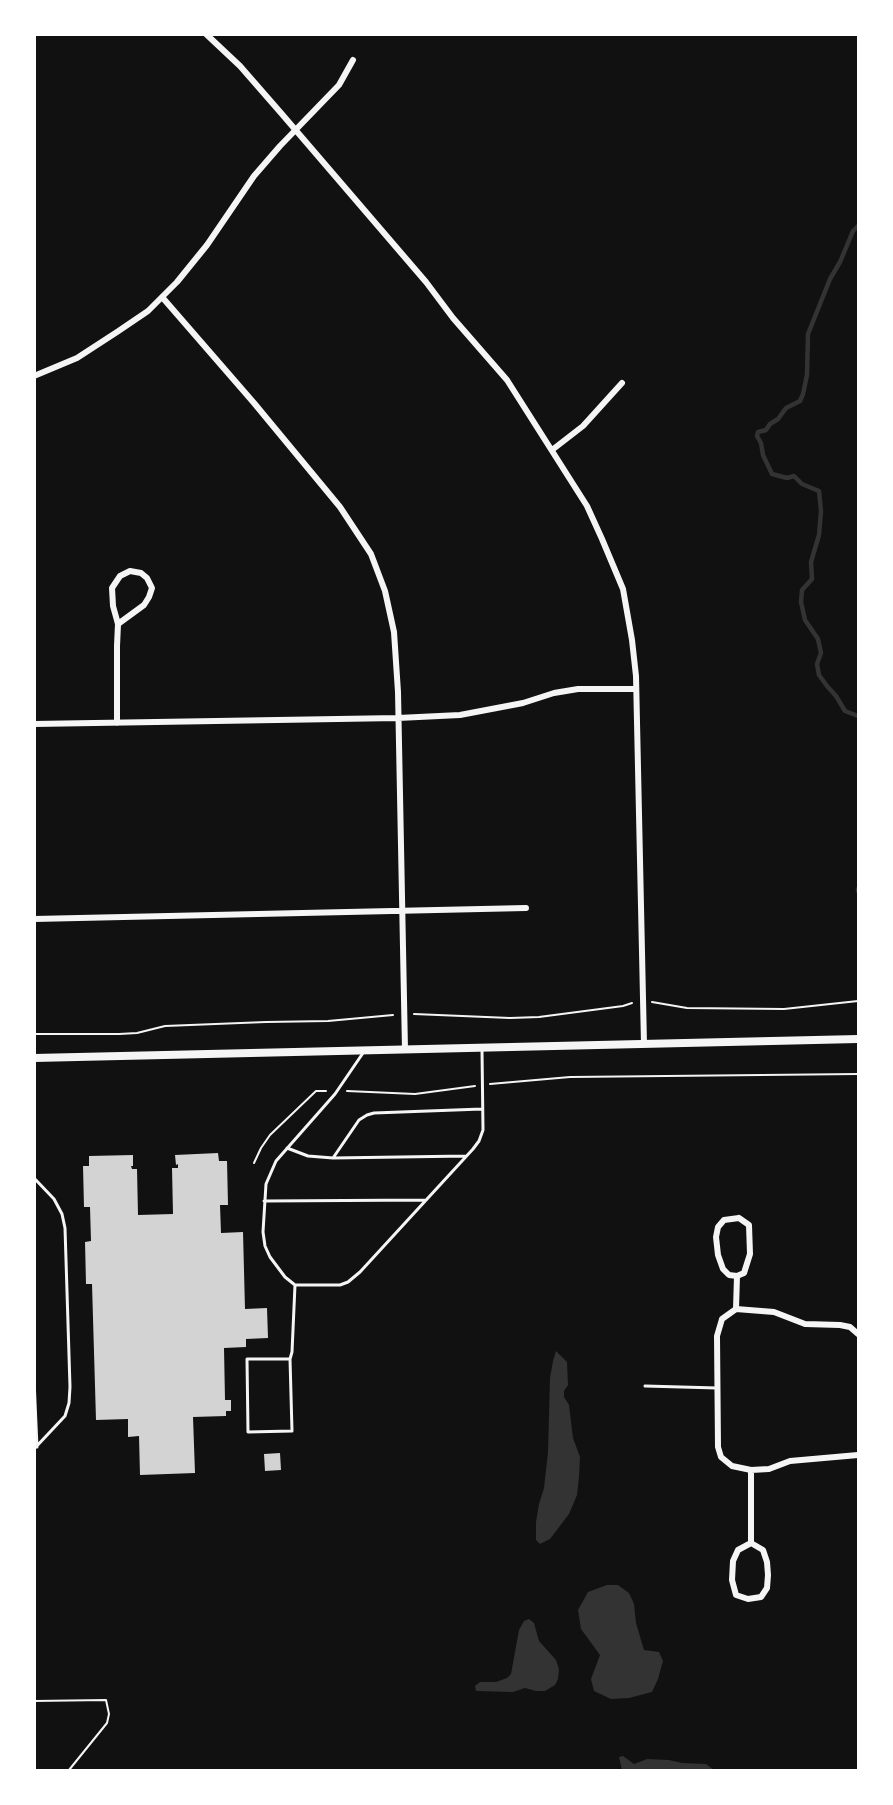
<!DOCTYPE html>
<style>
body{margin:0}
#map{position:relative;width:893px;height:1805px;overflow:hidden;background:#111;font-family:Karla,sans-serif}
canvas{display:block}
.frame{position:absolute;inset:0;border:36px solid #fff;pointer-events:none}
</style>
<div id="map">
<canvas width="893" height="1805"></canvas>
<div class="frame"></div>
</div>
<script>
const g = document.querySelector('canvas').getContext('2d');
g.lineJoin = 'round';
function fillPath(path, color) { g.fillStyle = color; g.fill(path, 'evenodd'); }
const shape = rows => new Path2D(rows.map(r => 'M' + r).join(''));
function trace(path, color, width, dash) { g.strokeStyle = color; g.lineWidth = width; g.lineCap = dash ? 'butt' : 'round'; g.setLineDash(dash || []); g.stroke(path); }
const water = shape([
 [556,1351,567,1362,568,1385,564,1391,564,1397,569,1405,573,1438,580,1457,579,1477,577,1495,569,1514,550,1539,540,1544,536,1540,536,1522,539,1504,544,1488,548,1452,550,1378,553,1361],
 [607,1585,618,1585,629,1593,634,1604,636,1623,644,1650,659,1652,663,1661,658,1679,652,1692,629,1698,611,1699,594,1691,591,1679,600,1655,581,1629,578,1610,588,1592],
 [529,1619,534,1623,539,1641,556,1660,559,1669,558,1679,555,1685,545,1691,536,1691,525,1688,513,1692,476,1691,475,1686,480,1682,496,1682,507,1678,511,1674,519,1630,524,1621],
 [623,1756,634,1764,647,1759,669,1760,682,1763,706,1764,714,1770,622,1770,619,1757]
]);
const stream = shape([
 [858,226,853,231,840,262,830,279,808,334,807,375,803,394,800,401,786,408,778,419,770,424,766,430,758,432,757,436,761,443,763,455,772,474,787,478,794,476,802,484,819,491,821,511,819,535,811,562,812,579,802,590,801,602,805,620,818,639,821,653,817,664,819,675,827,686,836,696,845,711,858,716],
 [858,889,858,891]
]);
const building = shape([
 [218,1153,219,1161,227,1161,228,1205,220,1205,221,1233,243,1232,245,1309,267,1308,268,1338,246,1339,246,1347,224,1348,225,1400,231,1400,231,1411,226,1411,226,1416,193,1417,195,1473,140,1475,139,1436,128,1437,128,1419,96,1420,92,1284,86,1284,85,1242,91,1241,90,1207,84,1207,83,1166,89,1166,89,1156,133,1155,133,1166,131,1166,132,1169,137,1169,138,1215,173,1214,172,1168,178,1168,178,1164,176,1165,175,1155],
 [280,1453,281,1470,265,1471,264,1454]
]);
const path = shape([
 [652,1002,687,1008,784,1009,858,1001],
 [414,1014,510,1018,539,1017,623,1006,632,1003],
 [34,1034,119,1034,137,1033,165,1026,266,1022,328,1021,393,1015],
 [490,1084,570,1077,858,1074],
 [347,1091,415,1094,475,1086],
 [254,1163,261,1148,270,1135,316,1091,326,1091],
 [34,1701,106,1700,109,1714,107,1723,69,1770]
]);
const service = shape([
 [363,1053,335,1094,276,1161,266,1184,263,1232,265,1246,270,1257,285,1277,295,1285,340,1285,348,1282,360,1272,473,1149,479,1141,483,1130,482,1050],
 [287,1148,308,1156,333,1158,359,1120,367,1115,374,1113,482,1109],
 [333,1158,466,1156],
 [34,1178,54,1199,62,1214,65,1228,70,1387,69,1403,65,1416,34,1449],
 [264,1201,426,1200],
 [290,1359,247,1359,248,1432,292,1431,290,1359,292,1352,295,1285],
 [34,1379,37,1447],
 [645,1386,717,1388]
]);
const minor = shape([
 [206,34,240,66,281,113,426,282,453,318,507,380,587,506,602,539,623,589,632,640,636,676,644,1044],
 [162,297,254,403,340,507,371,554,385,591,394,632,398,692,405,1050],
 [34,376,77,358,117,332,148,311,177,282,207,245,254,176,280,146,339,85,353,60],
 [552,450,583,426,622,383],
 [117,723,117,646,118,624,113,606,112,588,120,576,130,571,141,573,147,578,152,588,149,597,144,605,118,624],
 [34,724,398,718,460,715,523,703,554,693,578,689,636,689],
 [34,919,526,908],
 [739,1218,749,1225,750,1254,744,1273,737,1276,729,1275,723,1269,718,1255,716,1237,718,1227,724,1220,739,1218],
 [737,1276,736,1309,722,1319,717,1336,718,1447,721,1457,732,1466,751,1470,769,1469,790,1461,858,1455],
 [736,1309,774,1312,805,1324,840,1325,850,1327,858,1334],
 [751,1543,763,1550,767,1562,768,1575,767,1588,761,1597,748,1599,736,1595,732,1580,733,1561,738,1550,751,1543,751,1470]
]);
const tertiary = shape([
 [34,1058,858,1039]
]);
fillPath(water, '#333');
trace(stream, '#333', 4.5);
fillPath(building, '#d3d3d3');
trace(path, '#f5f5f5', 2);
trace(service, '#f5f5f5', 3);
trace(minor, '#f5f5f5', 6);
trace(tertiary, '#f5f5f5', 8);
</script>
